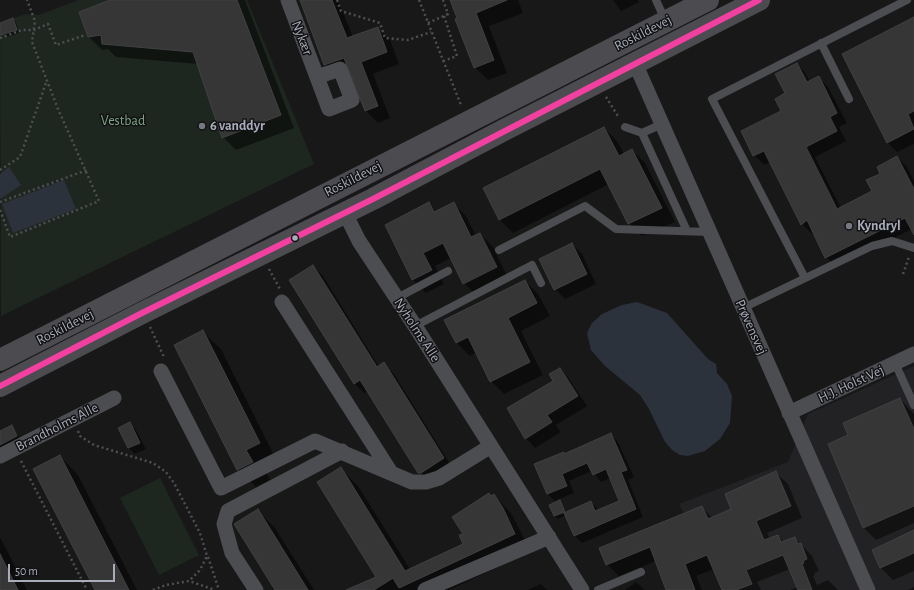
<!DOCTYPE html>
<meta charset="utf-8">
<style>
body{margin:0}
#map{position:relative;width:914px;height:590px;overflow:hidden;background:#181818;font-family:"Alegreya Sans",sans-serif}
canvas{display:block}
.scale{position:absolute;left:8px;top:564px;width:107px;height:18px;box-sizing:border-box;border:2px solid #a9adba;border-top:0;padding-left:5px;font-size:12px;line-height:14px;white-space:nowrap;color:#a9adba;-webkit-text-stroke:3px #121214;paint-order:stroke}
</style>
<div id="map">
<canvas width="914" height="590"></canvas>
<div class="scale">50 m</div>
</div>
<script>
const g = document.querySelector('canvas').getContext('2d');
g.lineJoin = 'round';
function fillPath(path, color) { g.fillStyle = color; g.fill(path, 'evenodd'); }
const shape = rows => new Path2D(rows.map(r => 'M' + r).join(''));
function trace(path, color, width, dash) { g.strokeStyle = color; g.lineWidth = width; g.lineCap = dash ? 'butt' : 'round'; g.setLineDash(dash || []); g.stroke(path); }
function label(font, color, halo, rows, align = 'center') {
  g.font = font + ' "Alegreya Sans",sans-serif'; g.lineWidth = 3; g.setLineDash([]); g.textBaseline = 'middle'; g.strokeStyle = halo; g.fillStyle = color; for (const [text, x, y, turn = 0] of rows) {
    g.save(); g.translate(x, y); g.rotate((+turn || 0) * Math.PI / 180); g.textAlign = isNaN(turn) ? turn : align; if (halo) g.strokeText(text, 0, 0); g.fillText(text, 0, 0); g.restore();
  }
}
const built = shape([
 [914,366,914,590,724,590,679,504,788,462,808,414]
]);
const green = shape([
 [79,0,247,0,314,164,1,316,0,23,26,14,39,15],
 [160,478,199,555,159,575,120,498]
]);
const water = shape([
 [9,167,21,185,0,199,0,174],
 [64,180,76,209,13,233,2,204],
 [637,302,667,313,708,359,716,364,717,373,727,384,732,396,730,423,720,439,705,451,688,456,680,455,672,450,665,442,649,409,640,395,605,366,591,350,587,333,592,323,602,314,622,305]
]);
const shadow = shape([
 [112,0,245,0,294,128,236,150,223,137,198,64,116,57,108,49,102,50,89,37,81,12],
 [301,0,338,0,353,37,377,28,390,40,399,64,373,74,390,118,378,123,366,111,351,72,337,77,325,64],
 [451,0,518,0,523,13,489,26,507,73,488,80,475,67],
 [613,0,638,0,639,2,621,11],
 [914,18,914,144,897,152,887,142],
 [13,19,16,22,19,33,7,37,4,34],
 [797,64,806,74,810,82,818,77,828,87,847,123,839,127,846,141,815,157,841,208,873,192,882,174,897,157,907,167,914,181,914,233,912,229,836,267,826,257,814,232,812,234,802,224,771,162,764,165,754,155,783,111,786,94],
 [604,128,617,141,624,154,632,150,645,163,675,222,642,236,629,223,609,184,513,233,500,220],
 [453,203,466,216,476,236,480,234,493,247,509,280,477,296,464,283,451,258,435,266,444,284,426,293,413,280,386,225,428,204,436,211],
 [572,244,582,254,596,284,565,299,555,289],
 [313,266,323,276,379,367,384,364,394,374,453,469,429,483,419,472,368,391,364,393,354,383],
 [525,281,538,294,550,316,521,331,543,375,504,394,491,381,477,352,470,356,457,343,446,321],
 [203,332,221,349,277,461,264,468,270,480,256,487,238,469],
 [560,369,569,379,587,406,556,425,561,432,535,448,526,438],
 [900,399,914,414,914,523,876,540,864,528,829,444,849,435],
 [129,424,136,430,146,449,135,454,129,448,119,429],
 [12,426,20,439,0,449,0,432],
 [611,434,618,442,634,477,628,480,643,517,582,543,574,535,566,515,558,519,555,516,560,501,566,513,591,502,599,510,620,502,611,478,601,482,592,471,569,481,574,493,555,501,548,494,536,464,563,453,565,455],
 [60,456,78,475,137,590,96,590],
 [341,469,358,486,410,569,464,544,464,534,494,495,511,513,531,552,449,590,349,590,377,577],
 [776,473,788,484,802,518,767,533,770,539,778,536,784,542,795,538,812,556,819,571,814,573,815,575,813,576,817,585,828,580,838,590,790,590,798,587,790,569,757,582,761,590,723,590,714,569,696,576,702,590,667,590,656,561,619,576,607,564,702,508,713,518,733,510],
 [258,511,275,528,314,590,276,590],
 [914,531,914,571,893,580,881,568,873,550],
 [0,537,27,590,0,590],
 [636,582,645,590,625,590],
 [541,584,547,590,527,590],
 [914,587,914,590,908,590]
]);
const building = shape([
 [110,0,237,0,281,115,222,138,193,52,102,44,101,35,88,37,79,12,110,0],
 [300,0,332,0,347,38,378,27,387,52,361,62,378,106,365,111,344,58,324,65,300,0],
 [450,0,507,0,476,13,494,60,474,68,455,19,457,18,450,0],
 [914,17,914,111,908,114,914,129,887,143,842,54,914,17],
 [13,18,17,30,0,35,0,23,13,18],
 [797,63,807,82,819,76,837,113,830,117,837,131,806,147,837,209,872,191,866,180,880,174,877,167,897,156,914,189,914,235,905,218,825,258,807,220,801,225,764,151,753,156,741,131,781,111,775,99,785,93,775,74,797,63],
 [604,127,619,156,632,149,662,208,628,224,600,169,499,220,483,188,604,127],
 [429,202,434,212,454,202,471,237,480,233,497,267,463,284,443,243,423,253,432,270,412,280,385,225,429,202],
 [572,243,587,274,554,290,539,259,572,243],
 [313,265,377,367,384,362,444,458,421,473,418,473,360,380,354,384,289,280,313,265],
 [525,280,537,303,508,318,530,362,490,382,468,337,456,343,444,320,525,280],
 [203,330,260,443,246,450,253,462,237,470,174,345,203,330],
 [560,368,578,396,547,415,552,422,525,439,507,408,553,381,549,374,560,368],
 [900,398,914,429,914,506,863,528,828,444,848,435,843,423,900,398],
 [130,422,140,443,128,448,118,428,130,422],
 [12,425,17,436,0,445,0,431,12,425],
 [611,433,627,470,621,472,636,509,574,536,564,513,591,501,595,511,619,501,606,469,593,475,587,463,562,474,567,486,547,494,534,464,564,452,564,454,611,433],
 [60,455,129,590,95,590,33,469,60,455],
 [341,467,405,571,463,544,459,535,463,534,452,517,489,493,491,496,494,494,503,508,515,534,399,588,393,578,374,590,346,590,376,577,317,482,341,467],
 [776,471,791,506,756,521,764,540,778,535,781,542,795,537,798,544,801,543,807,559,803,561,804,563,802,564,812,590,798,590,783,555,746,570,752,584,736,590,722,590,707,555,685,564,695,590,666,590,650,547,606,565,599,548,702,506,708,519,731,509,725,494,776,471],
 [560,500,565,512,554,516,549,505,560,500],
 [258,509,308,590,275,590,234,524,258,509],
 [914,530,914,553,880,568,872,550,914,530],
 [0,554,18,590,0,590,0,554]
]);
const path = shape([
 [337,0,341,11,380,23,385,38,408,40,431,32],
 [419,0,461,105],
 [428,23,448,14,443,0],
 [0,38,22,30,34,30,48,24,56,45,85,35],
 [443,61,457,56,444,16],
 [606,97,619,118],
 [0,170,20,157,47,80],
 [0,202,87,170],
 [0,210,10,237,99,201,58,109,32,42,35,21,27,0],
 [269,269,280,289],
 [903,274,909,257],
 [150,327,164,357],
 [78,431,80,436,94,445,153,463,166,472,174,483,200,533,207,556,200,570,189,581],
 [21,461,87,590],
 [208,557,219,590],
 [153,590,166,585,189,581,215,590]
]);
const service = shape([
 [656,0,665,20],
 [821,43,849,99],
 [625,127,642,133,687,231],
 [642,133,662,124],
 [499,250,585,206,616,229,709,232],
 [805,278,712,99,907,0],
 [397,298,448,271],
 [743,308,872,246,892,241,914,248],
 [415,326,532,265,541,283],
 [895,363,914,405],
 [598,590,641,572]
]);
const minor = shape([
 [288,0,317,77,329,109,352,100,340,69,317,77],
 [635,63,868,590],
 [345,213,359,241,415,326,582,590],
 [282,302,390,471],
 [161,371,221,488,315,441,412,482,426,482,439,478,491,446],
 [789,413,914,354],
 [0,456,114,398],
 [256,590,232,553,224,524,228,511,342,451],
 [425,590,549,537]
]);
const secondary = shape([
 [0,360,708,0],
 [0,386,142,313,373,199,504,130,759,0]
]);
const bus1 = shape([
 [0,386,142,313,373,199,759,0]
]);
const markers = [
 [202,126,4,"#767981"],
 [849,226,4,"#767981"],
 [295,238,3.5,"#a9adba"]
];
const streetNames = [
 ["Roskildevej",643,33,-27],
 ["Nykær",302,38,69],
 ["Roskildevej",353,179,-27],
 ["Roskildevej",65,327,-27],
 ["Prøvensvej",751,327,66],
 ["Nyholms Alle",417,330,57],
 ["H.J. Holst Vej",851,384,-25],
 ["Brandholms Alle",57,427,-27]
];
const parkNames = [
 ["Vestbad",123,121]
];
const poiNames = [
 ["6 vanddyr",210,126],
 ["Kyndryl",857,226]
];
fillPath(built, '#222224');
fillPath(green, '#1e2620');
fillPath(water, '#2b323b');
fillPath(shadow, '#0007');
fillPath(building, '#363637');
trace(building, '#414144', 1);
trace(path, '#4e4f53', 2.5, [2, 3]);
trace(service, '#4c4d51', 8);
trace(minor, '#4c4d51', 15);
trace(secondary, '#4b4b50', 22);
trace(bus1, '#f240a1', 6);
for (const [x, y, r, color] of markers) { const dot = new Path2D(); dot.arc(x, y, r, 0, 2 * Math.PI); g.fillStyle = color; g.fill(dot); trace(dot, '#121214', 1.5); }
label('14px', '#a9adba', '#121214', streetNames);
label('14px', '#7fa585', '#121214', parkNames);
label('bold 14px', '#a9adba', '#121214', poiNames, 'left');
</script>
